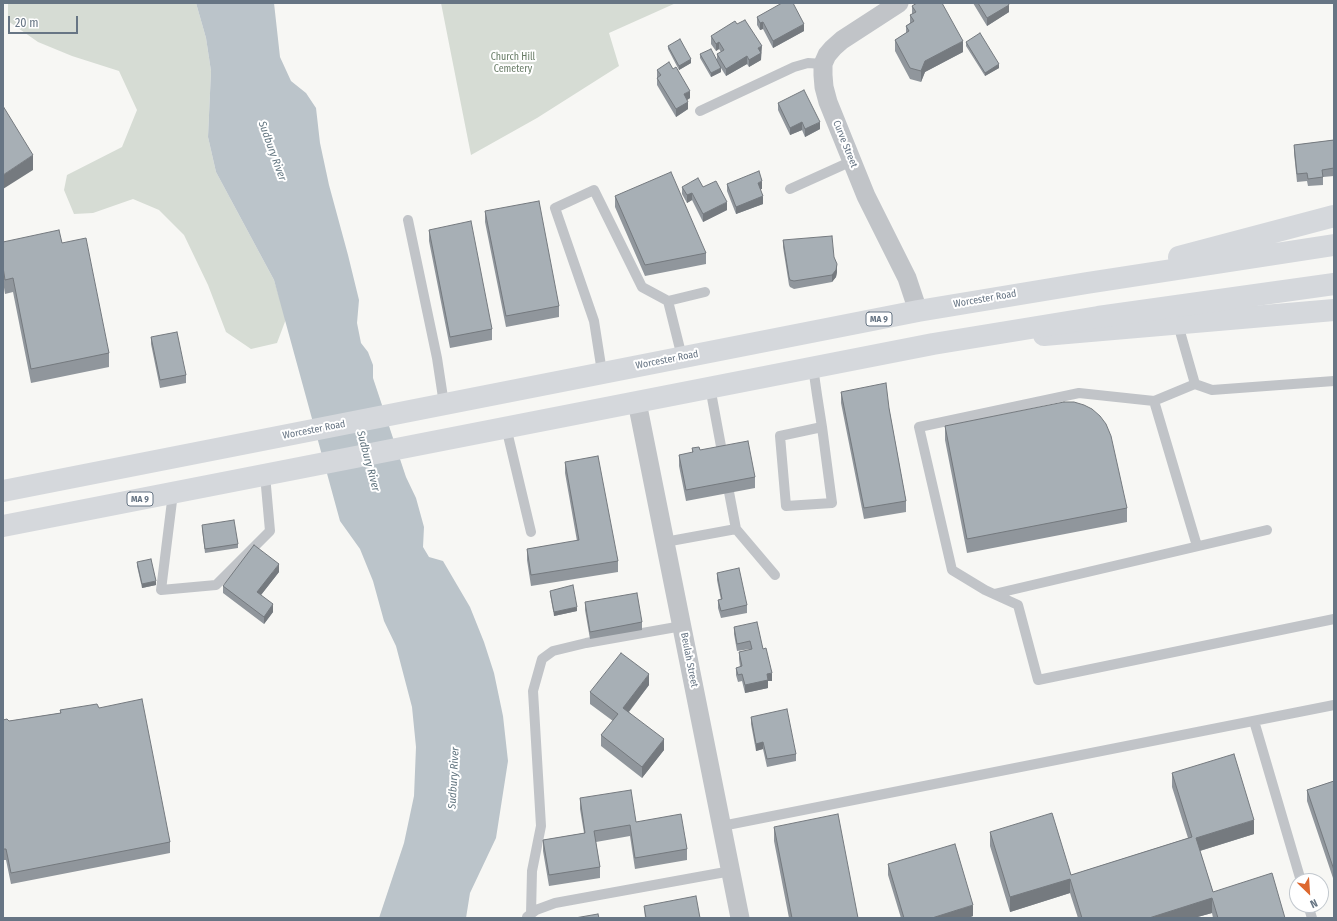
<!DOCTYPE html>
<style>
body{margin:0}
#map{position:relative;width:1337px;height:921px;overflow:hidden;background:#f7f7f4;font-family:"Fira Sans Condensed",sans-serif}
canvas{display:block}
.frame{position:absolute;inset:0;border:4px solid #677584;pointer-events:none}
.north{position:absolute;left:1289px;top:873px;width:40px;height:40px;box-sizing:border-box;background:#fff;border:1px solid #c2c8ce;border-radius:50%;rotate:155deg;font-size:11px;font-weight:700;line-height:16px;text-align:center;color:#677584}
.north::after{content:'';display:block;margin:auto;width:14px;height:18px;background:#dd682f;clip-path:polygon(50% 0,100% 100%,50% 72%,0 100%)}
.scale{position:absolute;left:8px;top:16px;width:70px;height:18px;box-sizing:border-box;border:2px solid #677584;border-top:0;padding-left:5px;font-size:12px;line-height:14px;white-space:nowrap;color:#677584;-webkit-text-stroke:3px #fff;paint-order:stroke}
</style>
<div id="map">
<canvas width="1337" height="921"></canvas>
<div class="frame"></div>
<div class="north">N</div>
<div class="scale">20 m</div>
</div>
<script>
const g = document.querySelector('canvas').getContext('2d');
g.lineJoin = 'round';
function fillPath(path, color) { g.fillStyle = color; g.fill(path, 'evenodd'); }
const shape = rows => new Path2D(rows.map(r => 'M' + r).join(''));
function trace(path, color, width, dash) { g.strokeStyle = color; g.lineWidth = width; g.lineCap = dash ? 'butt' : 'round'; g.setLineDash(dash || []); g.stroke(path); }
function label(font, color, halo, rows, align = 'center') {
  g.font = font + ' "Fira Sans Condensed",sans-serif'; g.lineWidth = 4; g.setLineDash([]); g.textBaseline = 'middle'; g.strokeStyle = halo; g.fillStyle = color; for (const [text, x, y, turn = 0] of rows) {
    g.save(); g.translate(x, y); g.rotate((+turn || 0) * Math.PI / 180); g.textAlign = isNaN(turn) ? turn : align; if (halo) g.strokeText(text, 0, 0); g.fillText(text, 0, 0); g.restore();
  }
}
const green = shape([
 [8,3,196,3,206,38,211,71,208,137,216,172,274,280,286,319,277,343,251,349,226,332,208,285,184,235,159,210,133,199,93,213,74,214,64,190,67,175,122,147,137,110,119,71,72,56,38,42,8,21],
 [441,3,676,3,609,33,619,66,537,118,471,155]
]);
const water = shape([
 [196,3,274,3,280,57,291,81,306,93,316,108,320,143,329,185,348,255,359,300,357,323,361,343,368,352,373,365,373,378,406,477,416,498,424,527,423,547,429,557,443,561,470,607,484,642,494,673,503,716,508,761,496,838,470,893,466,918,379,918,404,843,414,796,416,747,412,707,396,646,384,621,373,581,360,549,340,521,274,280,216,172,208,137,211,71,206,38]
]);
const service = shape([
 [700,111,794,67,808,63,823,64],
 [790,189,852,161],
 [408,220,437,358,444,404],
 [668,301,705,292],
 [1177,321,1195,384,1212,390,1334,381],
 [813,367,817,395,822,427,832,503,786,506,780,436,822,427],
 [602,372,594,321,555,208,594,190,642,287,668,301,682,357],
 [1195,384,1154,401,1079,393,919,427,952,570,985,590,1018,605,1038,680,1334,619],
 [710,387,723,457],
 [1154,401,1197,546],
 [506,427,531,532],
 [729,492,736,529],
 [173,493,161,590,216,585,270,531,265,475],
 [665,542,736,529,775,575],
 [994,594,1267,530],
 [1254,721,1301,881],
 [722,826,1334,705],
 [1308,905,1312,918],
 [531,914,532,871,541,826,533,691,542,659,553,651,586,643,682,626],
 [527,917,536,910,555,903,731,871]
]);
const minor = shape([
 [899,3,842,40,833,48,827,55,823,64,823,75,824,87,828,102,866,196,907,278,918,311],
 [637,402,740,918]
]);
const secondary = shape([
 [1044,335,1334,310]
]);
const trunk = shape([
 [1179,257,1334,216],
 [3,491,918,311,1087,283,1334,245],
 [3,526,933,344,1098,317,1334,284]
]);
const wall = shape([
 [973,3,1008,3,1009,12,987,26],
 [912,6,963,52,925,72,921,82,910,79,895,51,895,40,906,33,906,26,910,23,910,15,912,14],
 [757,17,804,31,773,48,763,29,760,30,757,25],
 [711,36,762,54,761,54,761,60,749,67,747,64,726,76,721,68,721,72,711,77,700,58,700,54,717,60,717,54,721,52,719,49,716,51,711,44],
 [966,42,999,68,985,76,966,46],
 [668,46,691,63,679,70,668,49],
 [657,70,690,98,687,100,688,109,676,117,657,85],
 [778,103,820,129,805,137,802,130,790,135,778,110],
 [1334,140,1334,176,1323,177,1323,185,1308,186,1307,181,1297,182,1294,153,1294,145],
 [727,184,762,189,760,189,763,204,736,214,727,191],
 [682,187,703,187,727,210,703,222,692,200,687,203,682,194],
 [615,196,706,253,706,264,645,276,615,207],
 [485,211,559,306,559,317,506,327,485,222],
 [429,230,492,329,492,340,450,348,429,241],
 [783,240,834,257,837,272,836,277,832,282,794,289,790,287,789,285,783,247],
 [3,242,62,243,109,353,109,367,31,383,13,292,5,294,3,281],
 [151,337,186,375,186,383,160,388,151,344],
 [841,392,889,408,906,501,906,512,864,519,841,403],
 [945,426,1127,508,1127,522,967,553,945,440],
 [692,448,700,450,755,477,755,488,686,501,679,466,679,455,692,453],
 [565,462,618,561,618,572,531,586,527,560,527,549,577,541,565,473],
 [202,525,238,544,238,548,205,553,202,529],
 [137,562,156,585,142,588,137,566],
 [279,572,261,595,273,612,264,624,223,593,223,586],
 [717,573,747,605,747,613,721,618,718,608,718,600,721,600,717,580],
 [550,591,577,611,554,616,550,594],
 [585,602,642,622,642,630,590,639,585,610],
 [734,627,763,649,772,681,768,681,768,688,745,693,742,681,738,682,736,675,736,668,740,667,739,659,739,652,750,650,750,649,737,651,734,634],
 [649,685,629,712,664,750,642,778,601,746,601,735,613,721,590,704,590,692],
 [99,708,170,842,170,853,11,884,6,860,3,860,3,720,9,721,60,713,60,710],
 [751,717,796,754,796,761,767,767,763,749,756,751,751,724],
 [1172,773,1254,834,1200,851,1213,892,1285,918,1213,918,1212,913,1194,918,1078,918,1070,893,1010,912,990,846,990,832,1071,875,1188,838,1172,787],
 [1334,781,1334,881,1307,801,1307,790],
 [580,798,636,822,687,849,687,860,635,869,630,836,596,842,600,867,600,878,549,886,543,851,543,840,584,833,580,809],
 [774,827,858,918,789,918,774,841],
 [888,864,973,916,968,918,901,918,888,875],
 [644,906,700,918,645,918]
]);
const shadedWall = shape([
 [1009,5,1009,12,987,26,987,18],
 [763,22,763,29,760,30,760,23],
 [804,24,804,31,773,48,773,41],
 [963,41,963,52,925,72,921,82,921,71,925,61],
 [719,42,719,49,716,51,716,44],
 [762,46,761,60,749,67,749,60,758,48],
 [747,56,747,64,726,76,726,69],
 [691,59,691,63,679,70,679,66],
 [999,64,999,68,985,76,985,73],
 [721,68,721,72,711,77,711,73],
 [690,91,690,98,684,102,684,94],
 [688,102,688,109,676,117,676,109],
 [802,122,802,130,790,135,790,128],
 [820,122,820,129,805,137,805,129],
 [33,155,33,170,3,189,3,175],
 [762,181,762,189,758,190,758,183],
 [692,193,692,200,687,203,687,195],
 [763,196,763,204,736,214,736,207],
 [727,202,727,210,703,222,703,214],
 [837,264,837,272,836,277,832,282,832,275],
 [279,564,279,572,257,600,257,592],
 [156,581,156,585,142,588,142,584],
 [273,604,273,612,264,624,264,617],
 [577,607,577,611,554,616,554,612],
 [772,673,772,681,768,681,768,688,745,693,745,685,767,674],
 [649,674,649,685,623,719,623,708],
 [664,739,664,750,642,778,642,767],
 [763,742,763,749,756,751,756,744],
 [1254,820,1254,834,1196,852,1196,838],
 [1070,879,1070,893,1010,912,1010,897],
 [1212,898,1212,913,1194,918,1149,918],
 [973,905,973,916,968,918,932,918]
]);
const building = shape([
 [782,3,793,3,804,24,773,41,763,22,760,23,757,17,782,3],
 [917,3,942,3,963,41,925,61,921,71,910,68,895,40,909,31,906,26,914,21,910,15,916,12,912,6,917,3],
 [978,3,1008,3,1009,5,987,18,978,3],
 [745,20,762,46,758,48,761,53,749,60,747,56,726,69,717,54,724,50,719,42,716,44,711,36,735,21,737,24,745,20],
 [980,33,999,64,985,73,966,42,980,33],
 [680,39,691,59,679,66,668,46,680,39],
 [711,49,721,68,711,73,700,54,711,49],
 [669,62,673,69,676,67,690,91,684,94,688,102,676,109,657,78,661,75,657,70,669,62],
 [804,90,820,122,805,129,802,122,790,128,778,103,804,90],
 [3,106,33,155,3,175,3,106],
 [1334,140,1334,168,1322,170,1323,177,1308,179,1307,173,1297,174,1294,145,1334,140],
 [759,171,762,181,758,183,763,196,736,207,727,184,759,171],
 [671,172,706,253,645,265,615,196,671,172],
 [698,178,703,187,716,181,727,202,703,214,692,193,687,195,682,187,698,178],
 [539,201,559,306,506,316,485,211,539,201],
 [471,221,492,329,450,337,429,230,471,221],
 [59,230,62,243,86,238,109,353,31,369,13,278,5,280,3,267,3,242,59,230],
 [832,236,834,257,837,264,836,270,832,275,794,281,790,280,789,277,783,240,832,236],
 [177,332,186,375,160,380,151,337,177,332],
 [886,383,889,408,906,501,864,508,841,392,886,383],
 [1064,402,1074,402,1084,405,1092,409,1100,416,1106,424,1111,436,1127,508,967,539,945,426,1064,402],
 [748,441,755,477,686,490,679,455,693,452,692,448,699,447,700,450,748,441],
 [598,456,618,561,531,575,527,549,579,540,565,462,598,456],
 [234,520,238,544,205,549,202,525,234,520],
 [254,545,279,564,257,592,273,604,264,617,223,586,254,545],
 [151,559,156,581,142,584,137,562,151,559],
 [739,568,747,605,721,611,718,600,722,599,717,573,739,568],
 [573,585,577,607,554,612,550,591,573,585],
 [637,593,642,622,590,632,585,602,637,593],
 [757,622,763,649,766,648,772,673,767,674,768,680,745,685,742,674,738,675,736,668,742,666,739,652,752,649,750,641,737,644,734,627,757,622],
 [621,653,649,674,623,708,664,739,642,767,601,735,618,714,590,692,621,653],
 [142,699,170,842,11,873,6,849,3,849,3,720,7,719,9,721,61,713,60,710,97,704,99,708,142,699],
 [787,709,796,754,767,759,763,742,756,744,751,717,787,709],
 [1234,754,1254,820,1196,838,1213,892,1272,873,1285,918,1218,918,1212,898,1149,918,1082,918,1070,879,1010,897,990,832,1052,813,1071,875,1192,837,1172,773,1234,754],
 [1334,781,1334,870,1307,790,1334,781],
 [631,790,636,822,681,814,687,849,635,858,630,825,594,831,600,867,549,875,543,840,585,833,580,798,631,790],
 [838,814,858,918,792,918,774,827,838,814],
 [955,844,973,905,932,918,904,918,888,864,955,844],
 [696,896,700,918,646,918,644,906,696,896],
 [598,914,599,918,575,918,598,914]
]);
const shields = [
 [879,319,26],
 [140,499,26]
];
const shieldNames = [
 ["MA 9",879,319],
 ["MA 9",140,499]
];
const parkNames = [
 ["Church Hill",513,57],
 ["Cemetery",513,69]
];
const streetNames = [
 ["Curve Street",845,144,68],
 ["Worcester Road",985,299,-10],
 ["Worcester Road",667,360,-11],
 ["Worcester Road",314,430,-11],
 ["Beulah Street",689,660,79]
];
const waterNames = [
 ["Sudbury River",272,151,70],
 ["Sudbury River",368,461,75],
 ["Sudbury River",454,778,-87]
];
fillPath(green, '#d6dcd4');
fillPath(water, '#bbc4ca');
trace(service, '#c1c4c8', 10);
trace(minor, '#c1c4c8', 19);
trace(secondary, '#d5d8dc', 22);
trace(trunk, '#d5d8dc', 22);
fillPath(wall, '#90969c');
fillPath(shadedWall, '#757a7f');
fillPath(building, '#a7afb5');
trace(building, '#757a7f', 1);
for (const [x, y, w] of shields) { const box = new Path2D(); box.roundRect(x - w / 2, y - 7, w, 14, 3); g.fillStyle = '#fff'; g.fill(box); trace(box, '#677584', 1); }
label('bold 9px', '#677584', null, shieldNames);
label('10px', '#687c66', '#fff', parkNames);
label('10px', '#677584', '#fff', streetNames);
label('italic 11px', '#637680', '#fff', waterNames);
</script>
